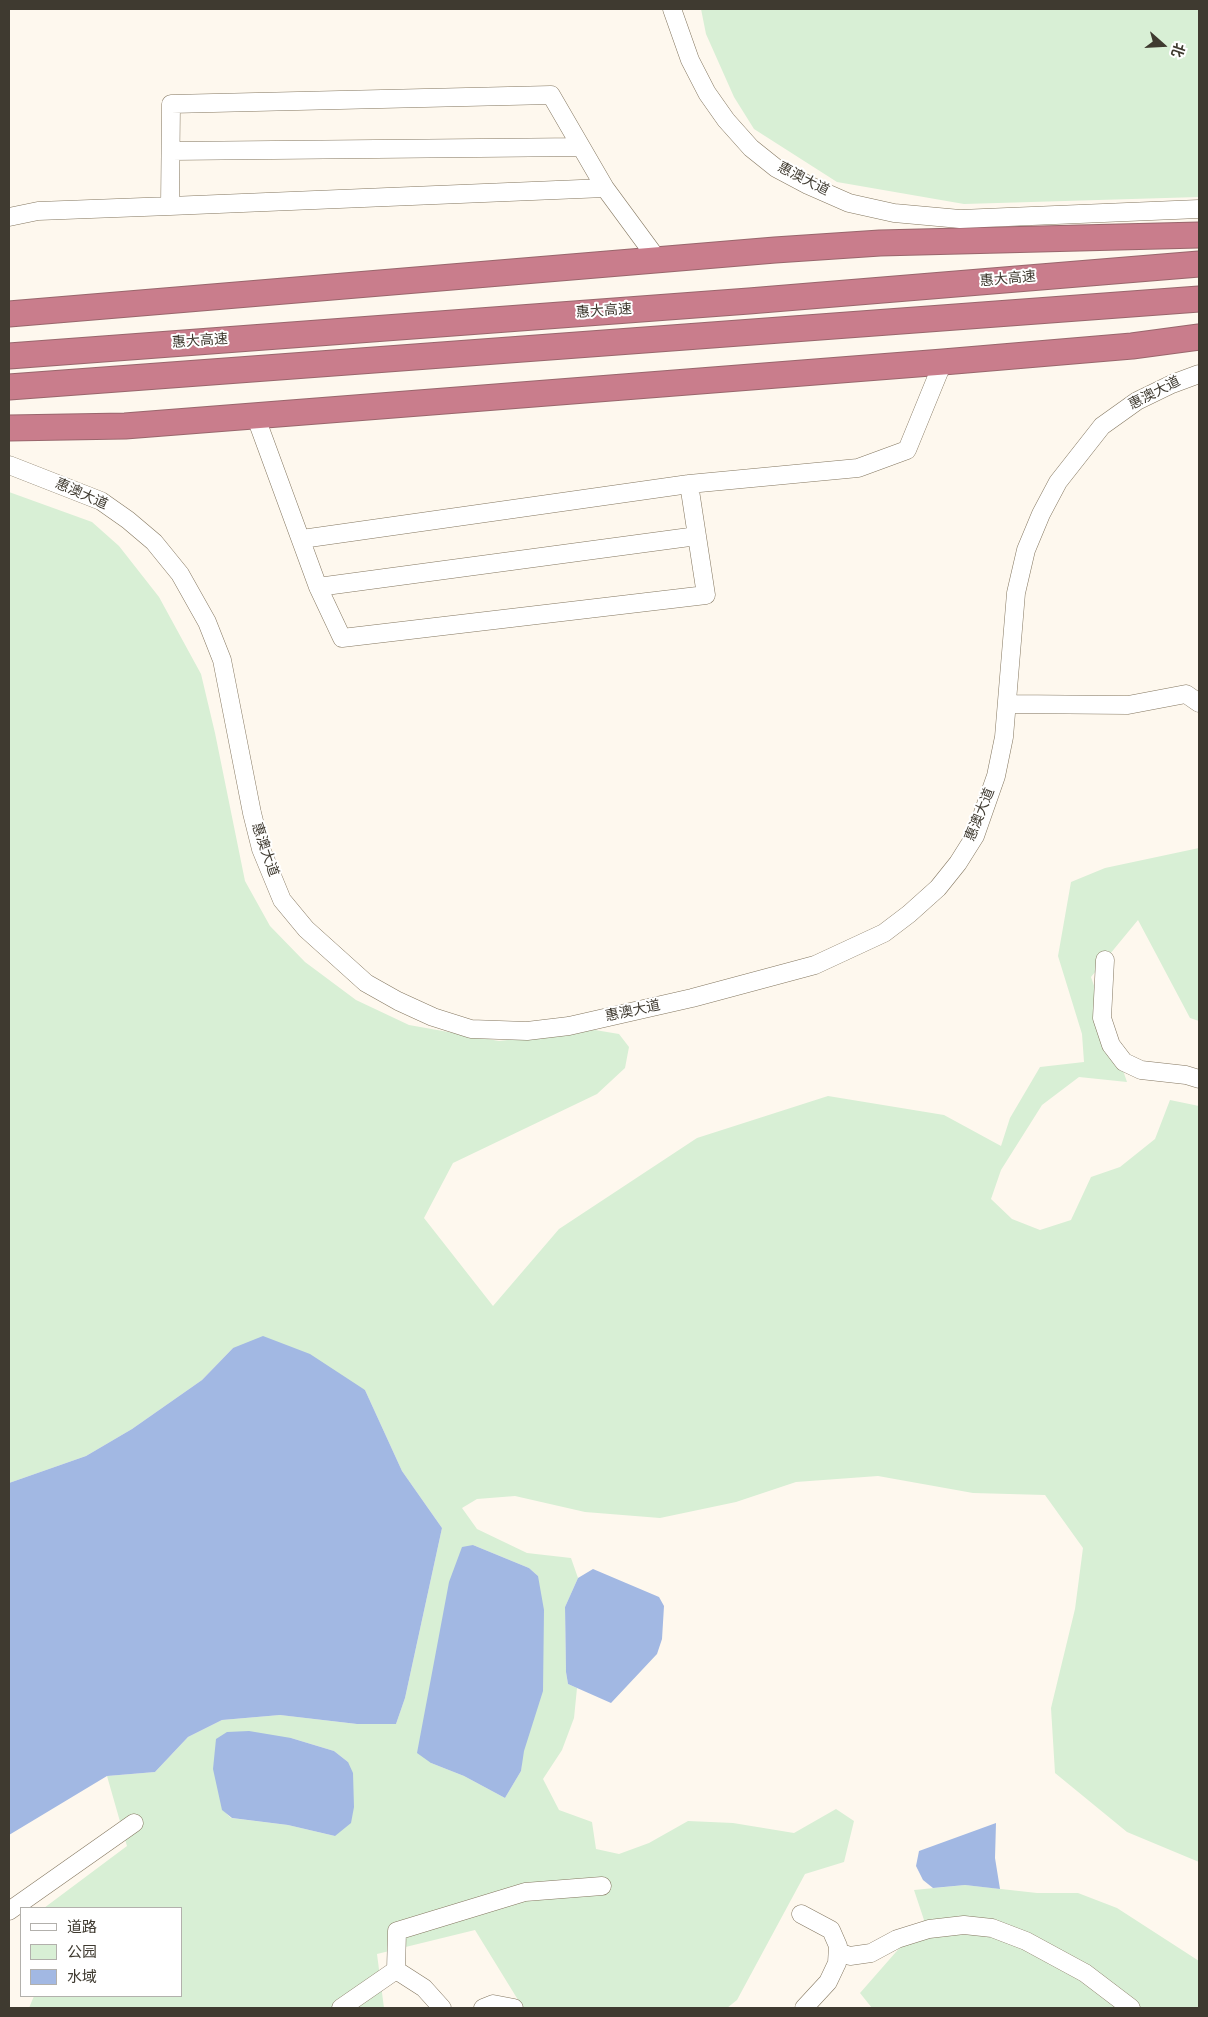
<!DOCTYPE html>
<meta charset="utf-8">
<style>
body{margin:0}
#map{position:relative;width:1208px;height:2017px;overflow:hidden;background:#fef8ee;font-family:"Source Sans 3","Noto Sans SC",sans-serif}
canvas{display:block}
.frame{position:absolute;inset:0;border:10px solid #3f3a30;pointer-events:none}
.legend{position:absolute;left:20px;top:1907px;width:162px;height:90px;box-sizing:border-box;background:#fff;border:1px solid #b2b0ac;margin:0;padding:6px 9px;list-style:none;font-size:15px;color:#3f3a30}
.legend li{display:flex;align-items:center;gap:10px;height:25px}
.legend b{width:25px;border:1px solid #b2b0ac}
.north{position:absolute;left:1138px;top:20px;width:50px;height:50px;-webkit-text-stroke:4px #fff;paint-order:stroke;rotate:109deg;font-size:14px;font-weight:700;line-height:20px;text-align:center;color:#3f3a30}
.north::after{content:'';display:block;margin:auto;width:18px;height:22px;background:#3f3a30;clip-path:polygon(50% 0,100% 100%,50% 72%,0 100%)}
</style>
<div id="map">
<canvas width="1208" height="2017"></canvas>
<div class="frame"></div>
<ul class="legend">
<li><b style="height:6px;background:#fff"></b>道路</li>
<li><b style="height:14px;background:#d8efd5"></b>公园</li>
<li><b style="height:14px;background:#a2b8e3"></b>水域</li>
</ul>
<div class="north">北</div>
</div>
<script>
const g = document.querySelector('canvas').getContext('2d');
g.lineJoin = 'round';
function fillPath(path, color) { g.fillStyle = color; g.fill(path, 'evenodd'); }
const shape = rows => new Path2D(rows.map(r => 'M' + r).join(''));
function trace(path, color, width, dash) { g.strokeStyle = color; g.lineWidth = width; g.lineCap = dash ? 'butt' : 'round'; g.setLineDash(dash || []); g.stroke(path); }
function label(font, color, halo, rows, align = 'center') {
  g.font = font + ' "Source Sans 3","Noto Sans SC",sans-serif'; g.lineWidth = 4; g.setLineDash([]); g.textBaseline = 'middle'; g.strokeStyle = halo; g.fillStyle = color; for (const [text, x, y, turn = 0] of rows) {
    g.save(); g.translate(x, y); g.rotate((+turn || 0) * Math.PI / 180); g.textAlign = isNaN(turn) ? turn : align; if (halo) g.strokeText(text, 0, 0); g.fillText(text, 0, 0); g.restore();
  }
}
const green = shape([
 [701,9,1199,9,1199,197,964,204,837,182,754,129,734,97,706,34],
 [9,492,92,522,119,546,159,597,201,674,215,733,245,881,270,926,305,962,356,1000,409,1025,499,1041,595,1030,619,1034,629,1047,625,1068,597,1094,453,1163,424,1218,493,1306,559,1229,697,1138,828,1096,944,1115,1001,1146,1010,1118,1040,1067,1084,1062,1082,1034,1058,956,1071,882,1105,868,1199,848,1199,1021,1190,1018,1138,920,1091,977,1127,1082,1079,1077,1042,1105,1001,1170,991,1199,1012,1219,1040,1230,1071,1220,1091,1177,1120,1167,1155,1139,1170,1100,1199,1106,1199,1862,1127,1832,1055,1773,1051,1708,1075,1609,1083,1548,1045,1495,973,1493,878,1476,796,1482,736,1502,660,1518,585,1512,515,1496,477,1499,462,1508,477,1529,527,1553,571,1558,578,1578,565,1607,566,1672,568,1684,577,1688,574,1718,562,1750,543,1779,559,1810,592,1822,596,1849,619,1854,649,1843,688,1821,733,1823,794,1833,836,1809,854,1821,844,1862,805,1874,737,2000,727,2008,523,2008,475,1930,377,1954,384,2008,29,2008,34,1996,181,1996,181,1908,44,1908,127,1846,107,1776,155,1772,188,1737,222,1720,280,1715,357,1724,396,1724,405,1698,442,1528,402,1471,365,1390,233,1348,202,1380,132,1429,86,1456,9,1483],
 [473,1545,529,1568,538,1576,521,1771,505,1798,464,1776,431,1763],
 [291,1738,334,1751,348,1762,335,1836,288,1825,231,1818,222,1809],
 [965,1885,1037,1893,1078,1893,1117,1908,1199,1961,1199,2008,872,2008,860,1993,924,1920,914,1890]
]);
const water = shape([
 [263,1336,310,1354,365,1390,402,1471,442,1528,405,1698,396,1724,357,1724,280,1715,222,1720,188,1737,155,1772,107,1776,9,1835,9,1483,86,1456,132,1429,202,1380,233,1348],
 [473,1545,529,1568,538,1576,544,1610,543,1691,524,1751,521,1771,505,1798,464,1776,431,1763,417,1753,449,1582,462,1547],
 [593,1569,659,1597,664,1606,662,1639,657,1654,611,1703,568,1684,566,1672,565,1607,578,1578],
 [249,1731,291,1738,334,1751,348,1762,353,1773,354,1807,351,1823,335,1836,288,1825,232,1818,222,1810,213,1769,216,1739,227,1732],
 [996,1823,995,1858,1000,1889,965,1885,933,1888,923,1880,916,1866,919,1851]
]);
const minor = shape([
 [672,9,690,60,707,93,726,120,751,148,776,168,808,185,849,203,894,213,960,219,1199,209],
 [171,151,581,147],
 [170,206,605,188],
 [9,217,38,211,170,206,171,104,551,95,605,188,658,260],
 [255,415,318,587,342,638,706,595,689,484,858,468,907,450,943,362],
 [9,465,101,501,128,520,154,542,180,574,207,622,222,660,252,813,261,849,282,900,306,929,366,983,398,1001,433,1017,471,1029,527,1031,569,1026,692,998,815,965,884,933,909,914,938,888,958,863,975,836,996,776,1004,737,1016,593,1026,550,1041,514,1058,482,1102,426,1137,401,1172,384,1199,374],
 [302,539,689,484],
 [318,587,697,536],
 [1007,704,1128,705,1186,694,1199,703],
 [1105,960,1102,1018,1111,1045,1124,1062,1141,1070,1186,1075,1199,1079],
 [9,1911,134,1823],
 [801,1914,831,1930,838,1946,837,1963,828,1982,804,2008],
 [838,1952,850,1956,871,1953,897,1939,929,1929,964,1925,992,1928,1026,1941,1085,1973,1131,2008],
 [341,2008,396,1970],
 [442,2008,424,1988,396,1970,397,1931,525,1892,602,1886],
 [483,2008,493,2004,514,2008]
]);
const highway = shape([
 [9,314,775,250,880,243,1199,235],
 [9,356,749,301,1199,264],
 [9,387,1199,299],
 [9,428,125,426,943,362,1132,346,1199,337]
]);
const streetNames = [
 ["惠澳大道",803,180,27],
 ["惠大高速",1008,280,-5],
 ["惠大高速",604,312,-4],
 ["惠大高速",200,342,-4],
 ["惠澳大道",1155,394,-27],
 ["惠澳大道",81,495,24],
 ["惠澳大道",981,815,-68],
 ["惠澳大道",264,850,71],
 ["惠澳大道",633,1012,-12]
];
fillPath(green, '#d8efd5');
fillPath(water, '#a2b8e3');
trace(minor, '#847760', 19);
trace(highway, '#99666c', 27);
trace(minor, '#fff', 18);
trace(highway, '#c97d8c', 25);
label('14px', '#3f3a30', '#fff', streetNames);
</script>
